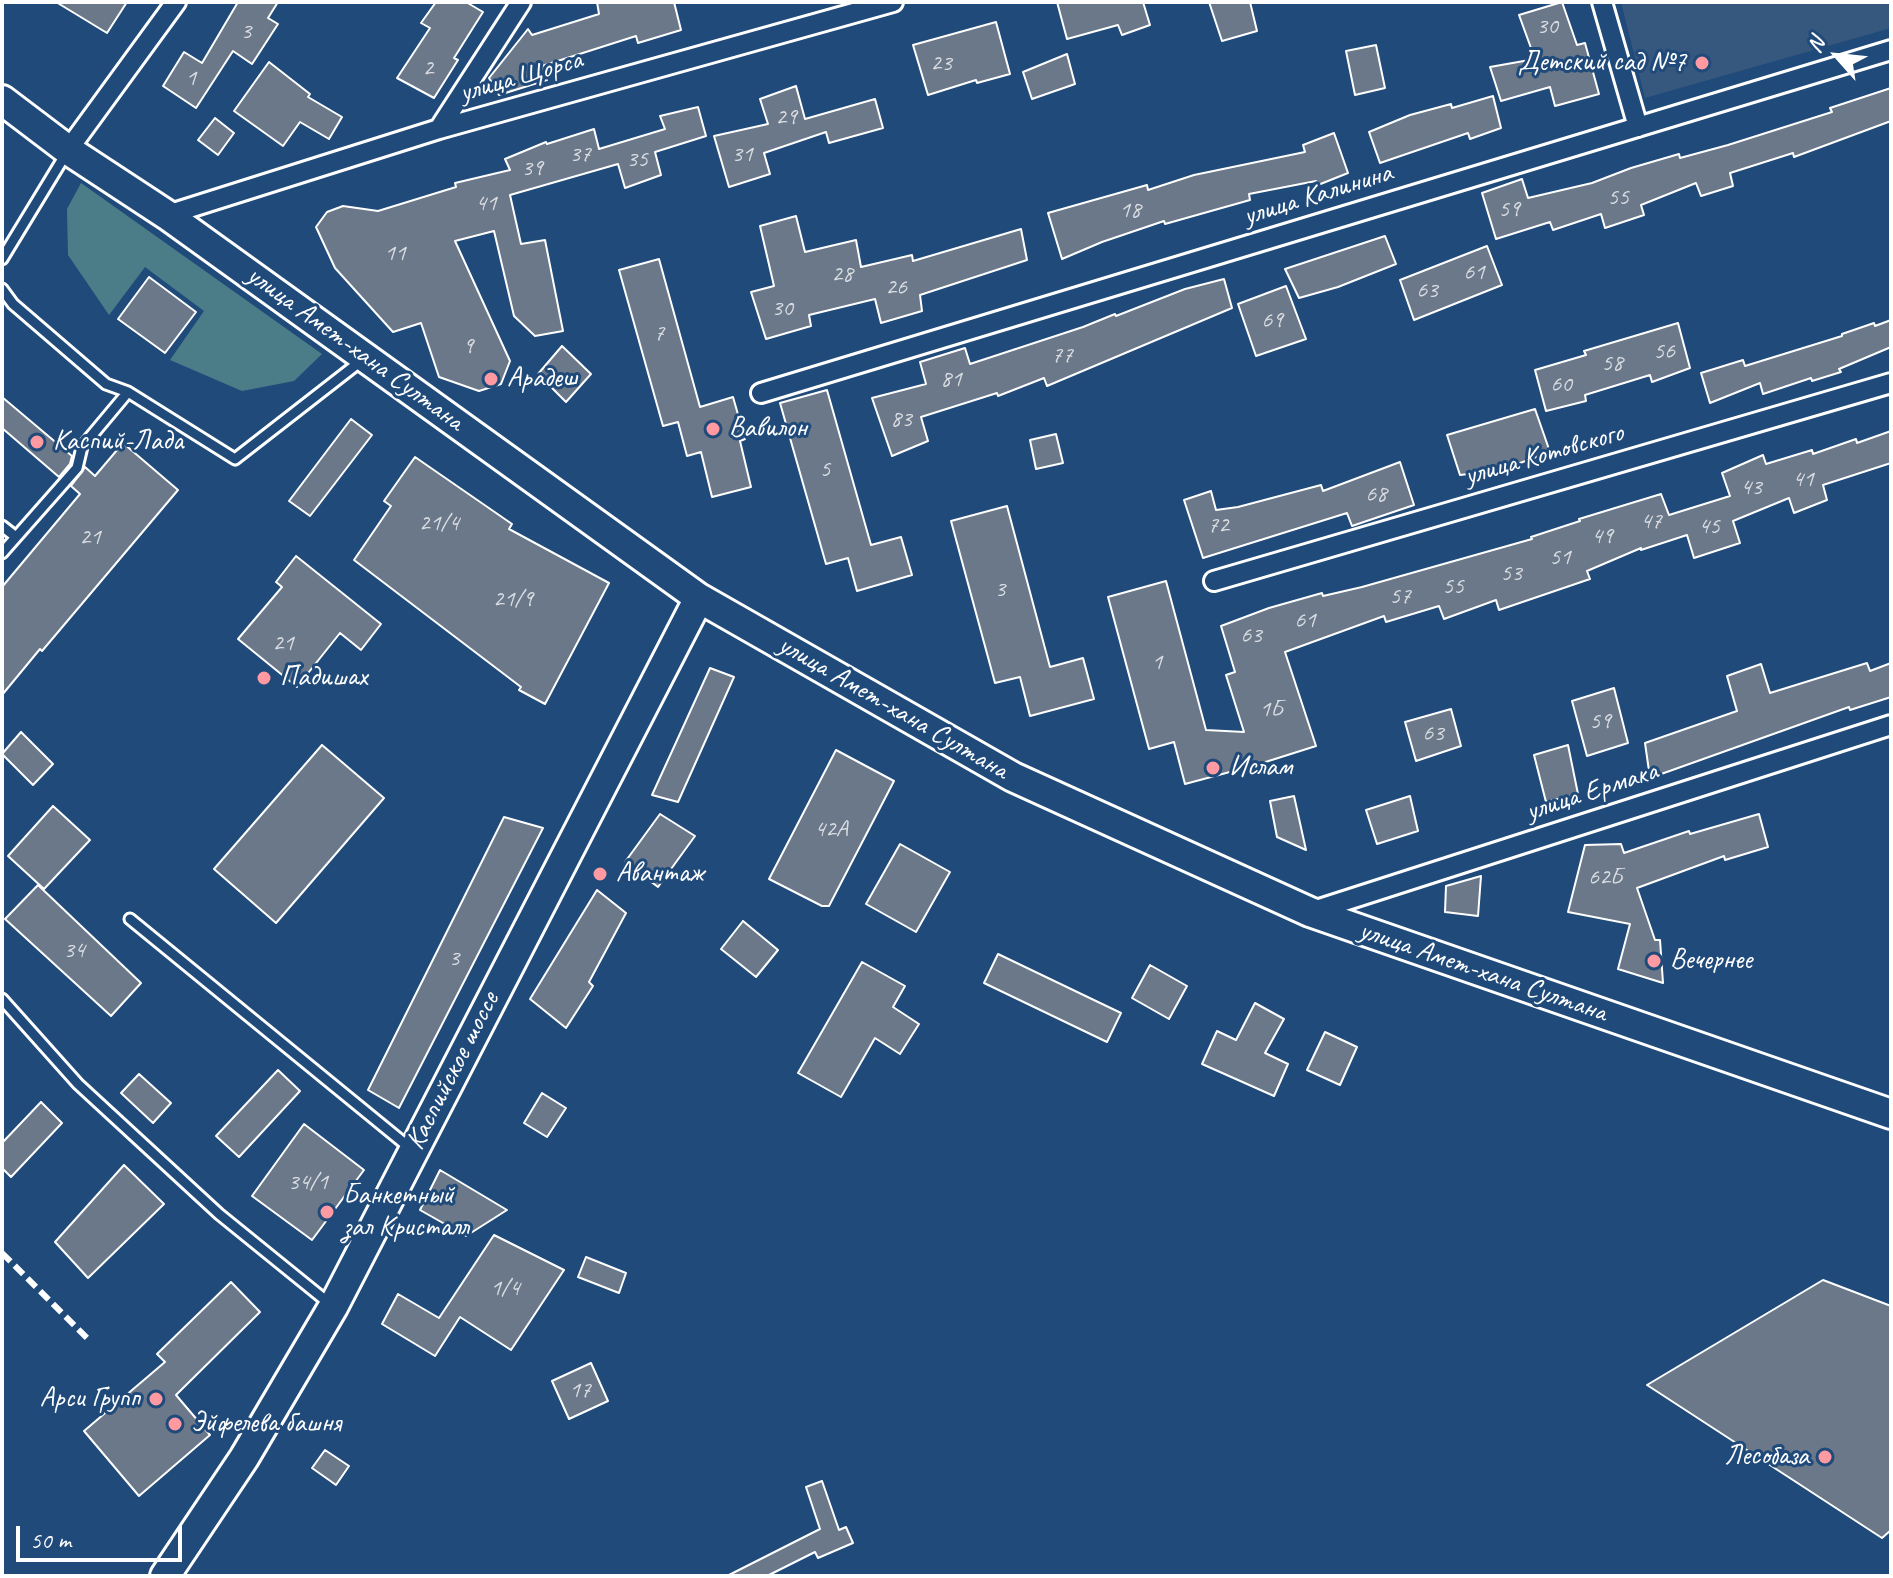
<!DOCTYPE html>
<meta charset="utf-8">
<style>
body{margin:0}
#map{position:relative;width:1893px;height:1578px;overflow:hidden;background:#1f4a7a;font-family:Caveat,sans-serif}
canvas{display:block}
.frame{position:absolute;inset:0;border:4px solid #fff;pointer-events:none}
.north{position:absolute;left:1797px;top:16px;width:80px;height:80px;-webkit-text-stroke:6px #1f4a7a;paint-order:stroke;rotate:297deg;font-size:22px;font-weight:700;line-height:32px;text-align:center;color:#fff}
.north::after{content:'';display:block;margin:auto;width:28px;height:36px;background:#fff;clip-path:polygon(50% 0,100% 100%,50% 72%,0 100%)}
.scale{position:absolute;left:16px;top:1526px;width:166px;height:36px;box-sizing:border-box;border:4px solid #fff;border-top:0;padding-left:10px;font-size:24px;line-height:28px;white-space:nowrap;color:#fff;-webkit-text-stroke:6px #1f4a7a;paint-order:stroke}
</style>
<div id="map">
<canvas width="1893" height="1578"></canvas>
<div class="frame"></div>
<div class="north">N</div>
<div class="scale">50 m</div>
</div>
<script>
const g = document.querySelector('canvas').getContext('2d');
g.lineJoin = 'round';
function fillPath(path, color) { g.fillStyle = color; g.fill(path, 'evenodd'); }
const shape = rows => new Path2D(rows.map(r => 'M' + r).join(''));
function trace(path, color, width, dash) { g.strokeStyle = color; g.lineWidth = width; g.lineCap = dash ? 'butt' : 'round'; g.setLineDash(dash || []); g.stroke(path); }
function label(font, color, halo, rows, align = 'center') {
  g.font = font + ' Caveat,sans-serif'; g.lineWidth = 6; g.setLineDash([]); g.textBaseline = 'middle'; g.strokeStyle = halo; g.fillStyle = color; for (const [text, x, y, turn = 0] of rows) {
    g.save(); g.translate(x, y); g.rotate((+turn || 0) * Math.PI / 180); g.textAlign = isNaN(turn) ? turn : align; if (halo) g.strokeText(text, 0, 0); g.fillText(text, 0, 0); g.restore();
  }
}
const built = shape([
 [1621,2,1891,2,1891,28,1645,98]
]);
const green = shape([
 [81,183,322,354,294,381,242,391,170,360,204,311,145,267,109,315,68,255,67,209]
]);
const building = shape([
 [56,2,127,2,107,33,56,2],
 [238,2,278,2,268,18,278,24,252,64,233,51,196,108,163,86,184,52,202,63,238,2],
 [436,2,466,2,483,12,454,58,458,60,434,98,397,78,430,28,421,23,436,2],
 [597,2,674,2,681,30,638,43,636,36,542,66,547,80,499,95,489,78,528,29,532,35,599,14,597,2],
 [1057,2,1143,2,1150,25,1122,35,1118,25,1067,39,1057,2],
 [1209,2,1250,2,1257,31,1222,41,1209,2],
 [1562,2,1577,45,1585,43,1599,94,1555,106,1550,87,1501,101,1490,67,1535,59,1519,15,1562,2],
 [996,22,1010,74,977,83,976,80,928,95,913,45,996,22],
 [1376,45,1385,88,1355,95,1346,51,1376,45],
 [1067,54,1075,84,1032,99,1023,72,1067,54],
 [269,62,310,94,308,97,342,117,329,139,300,122,283,146,234,111,269,62],
 [796,86,805,119,875,99,883,128,829,143,826,132,764,153,770,174,729,187,714,136,768,124,760,99,796,86],
 [1891,88,1891,121,1794,157,1793,153,1730,173,1733,186,1701,196,1696,183,1641,205,1644,215,1605,228,1601,214,1553,230,1550,222,1496,239,1482,193,1522,179,1528,198,1592,183,1631,168,1679,154,1680,158,1728,145,1832,112,1830,108,1891,88],
 [1493,96,1501,128,1470,139,1468,133,1380,163,1369,132,1410,115,1451,104,1452,108,1493,96],
 [698,107,706,136,655,152,661,175,625,188,618,164,510,195,521,244,545,240,563,331,535,336,514,316,494,231,455,241,510,361,501,384,479,391,439,377,421,323,393,332,335,268,316,227,327,212,343,206,378,211,456,187,455,183,510,170,505,159,546,142,547,144,594,129,599,149,665,129,660,116,698,107],
 [215,118,234,133,218,155,198,140,215,118],
 [1334,133,1348,173,1318,185,1316,181,1249,194,1250,200,1165,224,1164,221,1102,242,1062,259,1048,213,1147,185,1148,190,1194,175,1305,152,1303,145,1334,133],
 [796,216,805,252,856,240,861,267,912,255,913,261,1021,229,1027,260,920,295,922,311,881,323,875,299,809,315,811,326,766,339,751,292,774,286,760,226,796,216],
 [1385,236,1396,264,1338,287,1299,298,1285,269,1385,236],
 [1487,246,1502,285,1414,320,1400,280,1487,246],
 [659,259,700,407,733,397,745,439,740,441,751,487,712,497,701,452,687,456,678,422,663,426,619,270,659,259],
 [149,277,196,312,165,353,118,319,149,277],
 [1224,279,1232,308,1047,386,1044,378,998,396,997,393,921,417,928,441,892,456,872,398,926,384,920,362,965,348,970,364,1083,327,1115,314,1116,316,1185,289,1224,279],
 [1286,286,1306,339,1256,356,1238,304,1286,286],
 [1891,320,1891,347,1839,369,1841,372,1812,381,1811,378,1763,394,1760,383,1710,403,1701,373,1743,360,1745,366,1842,336,1842,334,1874,323,1875,326,1891,320],
 [1678,323,1690,368,1652,382,1650,375,1585,395,1586,401,1546,411,1535,370,1586,355,1584,351,1678,323],
 [562,346,591,374,566,402,538,374,562,346],
 [827,390,871,545,901,537,912,575,857,591,848,558,826,564,780,403,827,390],
 [2,397,72,456,70,464,59,477,2,428,2,397],
 [1535,409,1550,452,1501,470,1460,475,1447,435,1535,409],
 [351,419,372,435,310,516,289,501,351,419],
 [1891,431,1891,463,1823,485,1827,500,1794,513,1789,498,1733,521,1740,543,1694,558,1687,535,1641,550,1641,548,1587,571,1590,579,1499,610,1496,600,1444,619,1439,606,1386,622,1384,616,1285,652,1316,746,1256,765,1185,784,1174,742,1149,749,1108,597,1166,581,1206,730,1244,732,1226,675,1235,672,1221,626,1269,608,1322,593,1323,596,1362,587,1532,539,1531,537,1580,521,1579,519,1661,494,1669,515,1730,496,1722,473,1763,455,1766,464,1812,450,1813,454,1856,439,1857,443,1891,431],
 [1056,434,1063,463,1036,469,1030,440,1056,434],
 [123,443,178,490,42,651,40,649,2,695,2,587,80,494,71,486,85,467,95,476,123,443],
 [415,457,512,524,509,529,609,583,545,704,519,690,521,687,354,560,391,506,384,501,415,457],
 [1400,462,1414,505,1352,526,1347,513,1203,558,1184,500,1211,491,1216,510,1238,507,1321,485,1323,491,1400,462],
 [1007,506,1050,667,1083,658,1094,699,1030,716,1020,677,995,683,951,521,1007,506],
 [296,556,381,624,361,650,340,633,297,687,238,639,282,587,276,582,296,556],
 [1867,663,1870,671,1891,663,1891,697,1850,710,1849,707,1650,778,1645,743,1737,711,1727,676,1761,664,1770,693,1867,663],
 [710,668,734,677,678,802,652,795,710,668],
 [1614,688,1628,743,1587,756,1572,701,1614,688],
 [1451,709,1461,746,1416,761,1405,722,1451,709],
 [21,732,53,764,33,785,2,754,21,732],
 [322,745,384,798,276,923,214,869,322,745],
 [1568,745,1578,794,1546,802,1534,755,1568,745],
 [836,750,894,781,829,906,822,906,769,879,836,750],
 [1294,796,1306,850,1277,837,1270,801,1294,796],
 [1410,796,1418,831,1377,844,1366,810,1410,796],
 [53,806,90,840,44,889,8,856,53,806],
 [660,814,695,836,658,887,625,862,660,814],
 [1759,814,1768,847,1725,860,1724,856,1637,888,1655,940,1660,940,1663,983,1618,969,1630,924,1568,912,1585,845,1621,844,1624,853,1689,831,1690,834,1759,814],
 [504,817,543,828,399,1108,368,1090,504,817],
 [900,844,950,872,916,932,866,904,900,844],
 [1481,876,1478,916,1445,912,1446,886,1481,876],
 [38,885,141,983,111,1016,5,919,38,885],
 [597,890,626,913,589,982,593,986,566,1028,530,999,597,890],
 [743,921,778,950,756,977,721,949,743,921],
 [998,954,1121,1013,1107,1042,984,983,998,954],
 [862,962,905,986,893,1007,919,1024,900,1054,875,1038,841,1097,798,1073,862,962],
 [1150,965,1187,986,1169,1019,1132,998,1150,965],
 [1255,1003,1284,1019,1265,1053,1288,1064,1274,1096,1202,1064,1217,1031,1236,1040,1255,1003],
 [1325,1032,1357,1047,1340,1085,1307,1070,1325,1032],
 [278,1070,300,1091,239,1157,216,1136,278,1070],
 [139,1074,171,1103,153,1123,121,1093,139,1074],
 [542,1093,566,1108,547,1137,524,1123,542,1093],
 [41,1102,62,1123,11,1177,2,1168,2,1143,41,1102],
 [304,1124,364,1170,312,1240,252,1196,304,1124],
 [124,1165,164,1204,88,1278,55,1242,124,1165],
 [440,1170,507,1210,466,1236,420,1210,440,1170],
 [494,1235,564,1270,511,1350,460,1317,435,1356,382,1324,398,1294,439,1318,494,1235],
 [586,1257,626,1273,619,1293,578,1277,586,1257],
 [1823,1280,1891,1306,1891,1530,1882,1538,1647,1385,1823,1280],
 [231,1282,260,1312,176,1395,210,1435,139,1496,84,1431,165,1362,157,1354,231,1282],
 [591,1363,608,1401,569,1419,552,1381,591,1363],
 [325,1450,349,1466,336,1485,312,1468,325,1450],
 [822,1481,839,1530,846,1527,853,1543,818,1558,815,1552,767,1576,727,1576,820,1529,806,1487,822,1481]
]);
const service = shape([
 [2,259,67,152],
 [2,289,13,304,106,384,128,392,235,459,361,361],
 [2,526,16,537],
 [2,553,77,468,82,447,128,392],
 [130,919,410,1148],
 [2,999,78,1084,219,1214,330,1304]
]);
const minor = shape([
 [1602,2,1638,127],
 [439,129,521,2],
 [68,150,176,2],
 [167,215,439,129,893,2],
 [761,393,1891,50],
 [1214,581,1891,383],
 [1310,912,1891,725]
]);
const primary = shape([
 [2,100,68,150,167,215,699,598,1013,777,1310,912,1891,1114],
 [165,1576,244,1458,333,1307,699,598]
]);
const rail = shape([
 [2,1253,89,1340]
]);
const markers = [
 [1702,63,8,"#ff9aa2"],
 [491,379,8,"#ff9aa2"],
 [713,429,8,"#ff9aa2"],
 [37,442,8,"#ff9aa2"],
 [264,678,8,"#ff9aa2"],
 [1213,768,8,"#ff9aa2"],
 [600,874,8,"#ff9aa2"],
 [1654,961,8,"#ff9aa2"],
 [327,1212,8,"#ff9aa2"],
 [156,1399,8,"#ff9aa2"],
 [175,1424,8,"#ff9aa2"],
 [1825,1457,8,"#ff9aa2"]
];
const numberNames = [
 ["30",1547,27],
 ["3",246,32],
 ["23",941,64],
 ["2",428,69],
 ["1",191,79],
 ["29",786,118],
 ["37",580,155],
 ["31",742,155],
 ["35",637,160],
 ["39",532,169],
 ["55",1618,198],
 ["41",486,204],
 ["59",1509,210],
 ["18",1130,211],
 ["11",395,254],
 ["61",1474,273],
 ["28",842,275],
 ["26",896,288],
 ["63",1427,291],
 ["30",782,309],
 ["69",1272,321],
 ["7",659,334],
 ["9",468,347],
 ["56",1664,352],
 ["77",1062,356],
 ["58",1612,364],
 ["81",951,380],
 ["60",1561,385],
 ["83",901,420],
 ["5",825,470],
 ["41",1803,480],
 ["43",1751,488],
 ["68",1376,495],
 ["47",1651,522],
 ["21/4",439,524],
 ["72",1218,526],
 ["45",1709,527],
 ["49",1602,537],
 ["21",90,538],
 ["51",1560,558],
 ["53",1511,574],
 ["55",1453,587],
 ["3",1000,590],
 ["57",1400,597],
 ["21/9",513,600],
 ["61",1305,621],
 ["63",1251,636],
 ["21",283,644],
 ["1",1157,663],
 ["1Б",1271,710],
 ["59",1600,722],
 ["63",1433,734],
 ["42А",831,830],
 ["62Б",1605,878],
 ["34",74,951],
 ["3",454,959],
 ["34/1",308,1183],
 ["1/4",505,1289],
 ["17",580,1391]
];
const poiNames = [
 ["Детский сад №7",1686,63,"right"],
 ["Арадеш",507,379],
 ["Вавилон",729,429],
 ["Каспий-Лада",53,442],
 ["Падишах",280,678],
 ["Ислам",1229,768],
 ["Авантаж",616,874],
 ["Вечернее",1670,961],
 ["Банкетный",343,1196],
 ["зал Кристалл",343,1228],
 ["Арси Групп",140,1399,"right"],
 ["Эйфелева башня",191,1424],
 ["Лесобаза",1809,1457,"right"]
];
const streetNames = [
 ["улица Щорса",521,77,-16],
 ["улица Калинина",1318,195,-17],
 ["улица Амет-хана Султана",355,349,36],
 ["улица Котовского",1544,455,-16],
 ["улица Амет-хана Султана",893,708,30],
 ["улица Ермака",1592,792,-18],
 ["улица Амет-хана Султана",1483,972,19],
 ["Каспийское шоссе",453,1071,-63]
];
fillPath(built, '#36587e');
fillPath(green, '#4b7d89');
fillPath(building, '#6a7889');
trace(building, '#fff', 2);
trace(service, '#fff', 15);
trace(minor, '#fff', 24);
trace(primary, '#fff', 34);
trace(service, '#1f4a7a', 9);
trace(minor, '#1f4a7a', 18);
trace(primary, '#1f4a7a', 28);
trace(rail, '#fff', 6, [12, 6]);
for (const [x, y, r, color] of markers) { const dot = new Path2D(); dot.arc(x, y, r, 0, 2 * Math.PI); g.fillStyle = color; g.fill(dot); trace(dot, '#1f4a7a', 3); }
label('24px', '#dadde2', null, numberNames);
label('28px', '#fff', '#1f4a7a', poiNames, 'left');
label('28px', '#fff', '#1f4a7a', streetNames);
</script>
